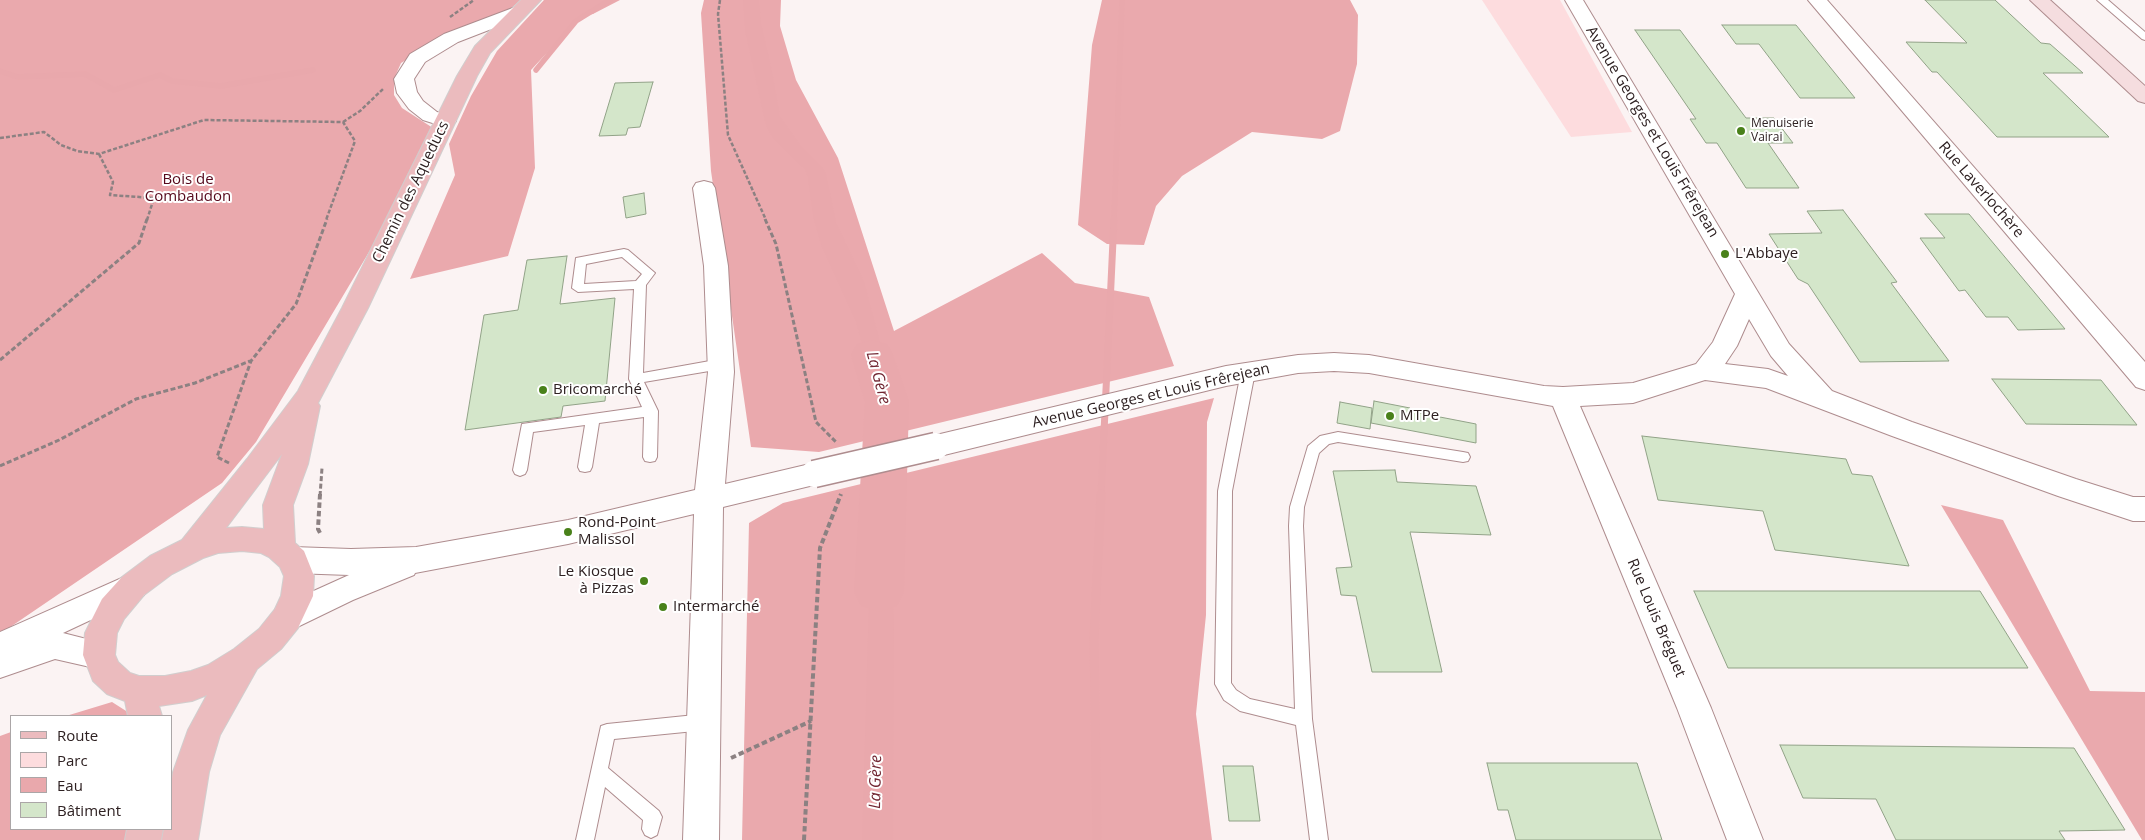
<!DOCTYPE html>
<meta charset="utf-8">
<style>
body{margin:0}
#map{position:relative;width:2145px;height:840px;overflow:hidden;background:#fbf3f3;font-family:"Open Sans",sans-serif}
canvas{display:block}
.legend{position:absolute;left:10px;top:715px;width:162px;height:115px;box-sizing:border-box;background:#fff;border:1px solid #aba6a7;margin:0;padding:6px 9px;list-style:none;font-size:15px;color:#2e2122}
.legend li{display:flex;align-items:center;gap:10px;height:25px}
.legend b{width:25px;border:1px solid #aba6a7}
</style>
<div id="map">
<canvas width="2145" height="840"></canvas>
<ul class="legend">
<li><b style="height:6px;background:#ebbbbe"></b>Route</li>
<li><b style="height:14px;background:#fddcde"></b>Parc</li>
<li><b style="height:14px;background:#e9a8ac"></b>Eau</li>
<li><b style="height:14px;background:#d4e6ca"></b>Bâtiment</li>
</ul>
</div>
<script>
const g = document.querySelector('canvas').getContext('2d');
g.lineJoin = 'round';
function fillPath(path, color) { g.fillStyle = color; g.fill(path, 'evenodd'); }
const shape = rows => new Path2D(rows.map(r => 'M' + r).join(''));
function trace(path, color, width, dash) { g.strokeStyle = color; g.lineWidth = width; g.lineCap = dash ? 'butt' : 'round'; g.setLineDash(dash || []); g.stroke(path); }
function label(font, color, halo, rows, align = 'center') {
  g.font = font + ' "Open Sans",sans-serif'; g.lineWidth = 4; g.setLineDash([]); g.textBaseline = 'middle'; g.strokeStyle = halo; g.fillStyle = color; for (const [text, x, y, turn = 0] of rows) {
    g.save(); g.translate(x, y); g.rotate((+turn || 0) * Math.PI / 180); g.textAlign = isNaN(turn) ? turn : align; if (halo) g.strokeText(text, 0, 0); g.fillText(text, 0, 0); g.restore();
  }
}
const green = shape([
 [1482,0,1560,0,1632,132,1571,137]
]);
const forest = shape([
 [0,0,521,0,503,15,421,51,401,63,394,79,394,95,402,108,433,128,378,237,256,442,222,483,0,634],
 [544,0,620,0,593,14,581,16,531,70,535,168,508,256,410,279,455,175,449,144,471,96,497,51],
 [704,0,781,0,780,26,796,80,838,158,894,331,1042,253,1075,283,1149,297,1174,366,819,452,751,447,711,171,701,13],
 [1102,0,1350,0,1358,15,1357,64,1340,131,1322,139,1252,132,1182,176,1156,206,1144,245,1107,244,1078,225,1092,45],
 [1214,398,1207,422,1206,615,1196,714,1212,840,742,840,749,523,783,503],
 [1941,505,2003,520,2090,691,2145,692,2145,840,2142,840],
 [112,702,134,716,66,716],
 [11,732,11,829,128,829,126,840,0,840,0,736]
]);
const water = shape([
 [743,0,759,0,761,24,772,72,780,117,800,145,821,166,826,174,836,223,864,282,898,411,881,415,856,321,821,244,813,215,808,177,805,169,773,138,766,125,745,30],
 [887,526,894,620,893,840,862,840,871,531]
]);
const streamFar2 = shape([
 [536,70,576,21,610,0],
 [0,71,18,77,85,74,114,90,160,75,172,81,221,86,313,70],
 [1114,220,1122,0]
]);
const streamFar1 = shape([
 [1101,496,1114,219]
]);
const stream = shape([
 [1097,840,1094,639,1101,494]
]);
const river = shape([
 [872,340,887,344,893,355,909,402,904,591,897,606,879,612,861,606,854,591,865,402,851,355,857,344,872,340]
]);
const building = shape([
 [1925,0,1995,0,2041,43,2050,44,2083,73,2043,73,2109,137,1997,137,1937,72,1932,72,1906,42,1967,43,1925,0],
 [1722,25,1796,25,1855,98,1800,98,1759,44,1736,44,1722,25],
 [1635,30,1680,30,1746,118,1774,118,1793,143,1768,143,1799,188,1746,188,1717,143,1706,143,1690,119,1696,119,1635,30],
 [653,82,640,127,628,128,626,135,599,136,615,83,653,82],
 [644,193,646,214,626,218,623,197,644,193],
 [1843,210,1897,282,1891,283,1949,361,1860,362,1808,284,1798,279,1769,234,1822,233,1807,211,1843,210],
 [1925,214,1969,214,2065,329,2018,330,2008,317,1986,317,1965,290,1959,291,1920,238,1945,238,1925,214],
 [567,256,560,304,615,298,605,401,563,406,561,417,465,430,484,315,518,310,527,260,567,256],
 [1992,379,2101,380,2137,425,2026,424,1992,379],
 [1374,401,1410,408,1409,411,1476,424,1476,443,1371,423,1374,401],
 [1340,402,1372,408,1370,429,1337,423,1340,402],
 [1642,436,1846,459,1852,474,1872,476,1909,566,1775,550,1763,511,1658,500,1642,436],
 [1395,470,1397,482,1476,486,1491,535,1410,532,1442,672,1372,672,1356,596,1341,595,1336,568,1352,567,1333,471,1395,470],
 [1694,591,1980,591,2028,668,1728,668,1694,591],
 [1780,745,2074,748,2125,830,2059,831,2065,840,1896,840,1876,799,1803,798,1780,745],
 [1487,763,1637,763,1662,840,1516,840,1508,810,1498,810,1487,763],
 [1223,766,1253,766,1260,821,1229,821,1223,766]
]);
const pathFar2 = shape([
 [720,0,718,14,728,135,766,220],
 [450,17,474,0],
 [343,122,360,111,383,89],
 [0,138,44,132,61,145,77,151,99,154,204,120,343,122,355,141,326,220],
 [99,154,113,182,110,195,154,198,147,220]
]);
const pathFar1 = shape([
 [765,219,776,244,816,422,837,443],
 [0,360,139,243,147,219],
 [229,463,217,457,251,361,296,304,327,219],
 [0,466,59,440,136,399,195,383,250,361],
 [320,496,322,468]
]);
const path = shape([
 [320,494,318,529,321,535],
 [731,758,811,721],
 [804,840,820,548,841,494]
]);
const service = shape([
 [2097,0,2108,0,2145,32,2145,40,2142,39,2097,0],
 [624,249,628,250,655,273,646,285,643,373,721,359,726,361,728,364,726,367,721,369,644,382,658,411,657,457,655,461,650,462,645,461,643,457,644,417,599,423,592,467,590,471,585,472,580,471,578,467,585,425,533,432,527,470,525,474,520,476,515,474,513,470,522,424,642,407,629,379,634,289,578,292,572,288,576,258,624,249],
 [622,257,642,274,636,281,584,284,586,264,622,257],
 [1248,367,1253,369,1255,372,1232,491,1231,683,1236,690,1250,699,1295,709,1289,526,1290,507,1308,446,1320,436,1338,432,1463,452,1468,453,1470,457,1468,461,1463,462,1338,442,1329,444,1319,453,1304,507,1303,526,1312,719,1328,840,1310,840,1296,725,1240,711,1224,700,1215,684,1218,491,1241,372,1243,369,1248,367],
 [705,714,711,716,713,722,711,728,705,730,614,739,608,768,659,811,662,817,657,835,651,838,645,835,642,829,643,820,605,787,594,840,576,840,601,726,607,724,705,714]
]);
const minor = shape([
 [1565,0,1583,0,1789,344,1832,391,1912,422,2076,479,2133,497,2145,497,2145,521,2133,521,2058,496,1892,436,1766,388,1705,380,1633,403,1580,406,1711,708,1763,840,1727,840,1677,708,1553,406,1369,373,1334,371,1298,373,1226,386,936,457,926,454,922,446,926,438,936,435,1226,366,1298,355,1334,353,1369,355,1544,386,1563,387,1633,383,1696,364,1713,342,1735,294,1565,0],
 [1749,319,1771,356,1788,376,1768,369,1725,364,1737,346,1749,319],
 [1808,0,1827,0,2145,362,2145,390,2136,387,1808,0],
 [518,6,525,8,527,12,525,16,458,42,425,62,414,79,417,92,423,101,437,112,452,117,456,121,452,125,445,127,423,120,409,109,397,93,394,79,410,54,444,34,518,6],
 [704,181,712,183,715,188,728,266,734,372,725,484,814,463,824,466,828,474,824,482,814,485,723,507,719,840,683,840,694,514,568,544,415,573,414,575,353,600,287,632,276,628,271,618,276,608,349,575,293,573,282,569,278,560,282,551,293,547,351,549,416,547,568,520,695,490,708,372,704,266,693,188,696,183,704,181],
 [133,573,144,577,149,586,144,595,63,633,110,645,115,655,110,665,99,669,55,659,0,678,0,632,133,573]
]);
const secondary = shape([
 [2030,0,2050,0,2145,86,2145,103,2138,101,2030,0]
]);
const primary = shape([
 [521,0,541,0,490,53,477,76,368,308,318,403,320,406,308,464,293,505,295,543,304,551,314,576,313,596,298,628,281,649,257,669,220,735,209,772,198,840,162,840,164,829,171,829,171,785,173,772,188,730,207,695,192,701,159,706,162,716,128,716,125,701,107,694,93,681,83,655,85,633,102,599,122,577,150,556,182,540,247,459,298,391,342,308,457,76,475,46,521,0],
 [282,454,263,505,264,529,242,527,226,528,282,454],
 [242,551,261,553,269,557,280,567,284,576,281,596,275,609,259,629,234,649,208,665,191,671,165,676,139,676,130,673,118,662,115,655,117,633,124,619,144,595,172,574,203,558,218,553,242,551],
 [127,829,163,829,161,840,125,840,127,829]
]);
const minorBridge = shape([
 [814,474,936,446]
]);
const markers = [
 [1741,131,5,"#49811a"],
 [1725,254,5,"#49811a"],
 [543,390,5,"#49811a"],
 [1390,416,5,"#49811a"],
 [568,532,5,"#49811a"],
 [644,581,5,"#49811a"],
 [663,607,5,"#49811a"]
];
const farPoinames = [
 ["Menuiserie",1751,124],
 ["Vairai",1751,138]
];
const streetNames = [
 ["Avenue Georges et Louis Frêrejean",1652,132,59],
 ["Rue Laverlochère",1981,190,49],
 ["Chemin des Aqueducs",411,192,-64],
 ["Avenue Georges et Louis Frêrejean",1151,396,-13],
 ["Rue Louis Bréguet",1656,618,67]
];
const parkNames = [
 ["Bois de",188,180],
 ["Combaudon",188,197]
];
const poiNames = [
 ["L'Abbaye",1735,254],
 ["Bricomarché",553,390],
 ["MTPe",1400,416],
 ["Rond-Point",578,523],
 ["Malissol",578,540],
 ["Le Kiosque",634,572,"right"],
 ["à Pizzas",634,589,"right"],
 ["Intermarché",673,607]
];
const waterNames = [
 ["La Gère",878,378,75],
 ["La Gère",876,782,-89]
];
fillPath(green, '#fddcde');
fillPath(forest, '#eaa9ad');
fillPath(water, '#e9a8ac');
trace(streamFar2, '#e9a8ac', 5.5);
trace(streamFar1, '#e9a8ac', 7);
trace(stream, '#e9a8ac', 9);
fillPath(river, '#e9a8ac');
fillPath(building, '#d4e6ca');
trace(building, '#91a287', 1);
trace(service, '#ae8c8e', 2);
trace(minor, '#ae8c8e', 2);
trace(secondary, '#ae8c8e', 2);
trace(primary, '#d1cece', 2);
trace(pathFar2, '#8c8182', 2.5, [4, 2]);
trace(pathFar1, '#8c8182', 3, [5, 2.5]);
trace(path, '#8c8182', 4, [5.5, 3]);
fillPath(service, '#fff');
fillPath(minor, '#fff');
fillPath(secondary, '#f5dddf');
fillPath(primary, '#ebbbbe');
trace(minorBridge, '#ae8c8e', 29, []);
trace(minorBridge, '#fff', 26);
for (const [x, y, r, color] of markers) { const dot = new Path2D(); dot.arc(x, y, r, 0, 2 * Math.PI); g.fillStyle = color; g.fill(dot); trace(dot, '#fff', 2); }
label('12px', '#2e2122', '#fff', farPoinames, 'left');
label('15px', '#2e2122', '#fff', streetNames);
label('15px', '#56091c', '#fff', parkNames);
label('15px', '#2e2122', '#fff', poiNames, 'left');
label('italic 16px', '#712531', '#fff', waterNames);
</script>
